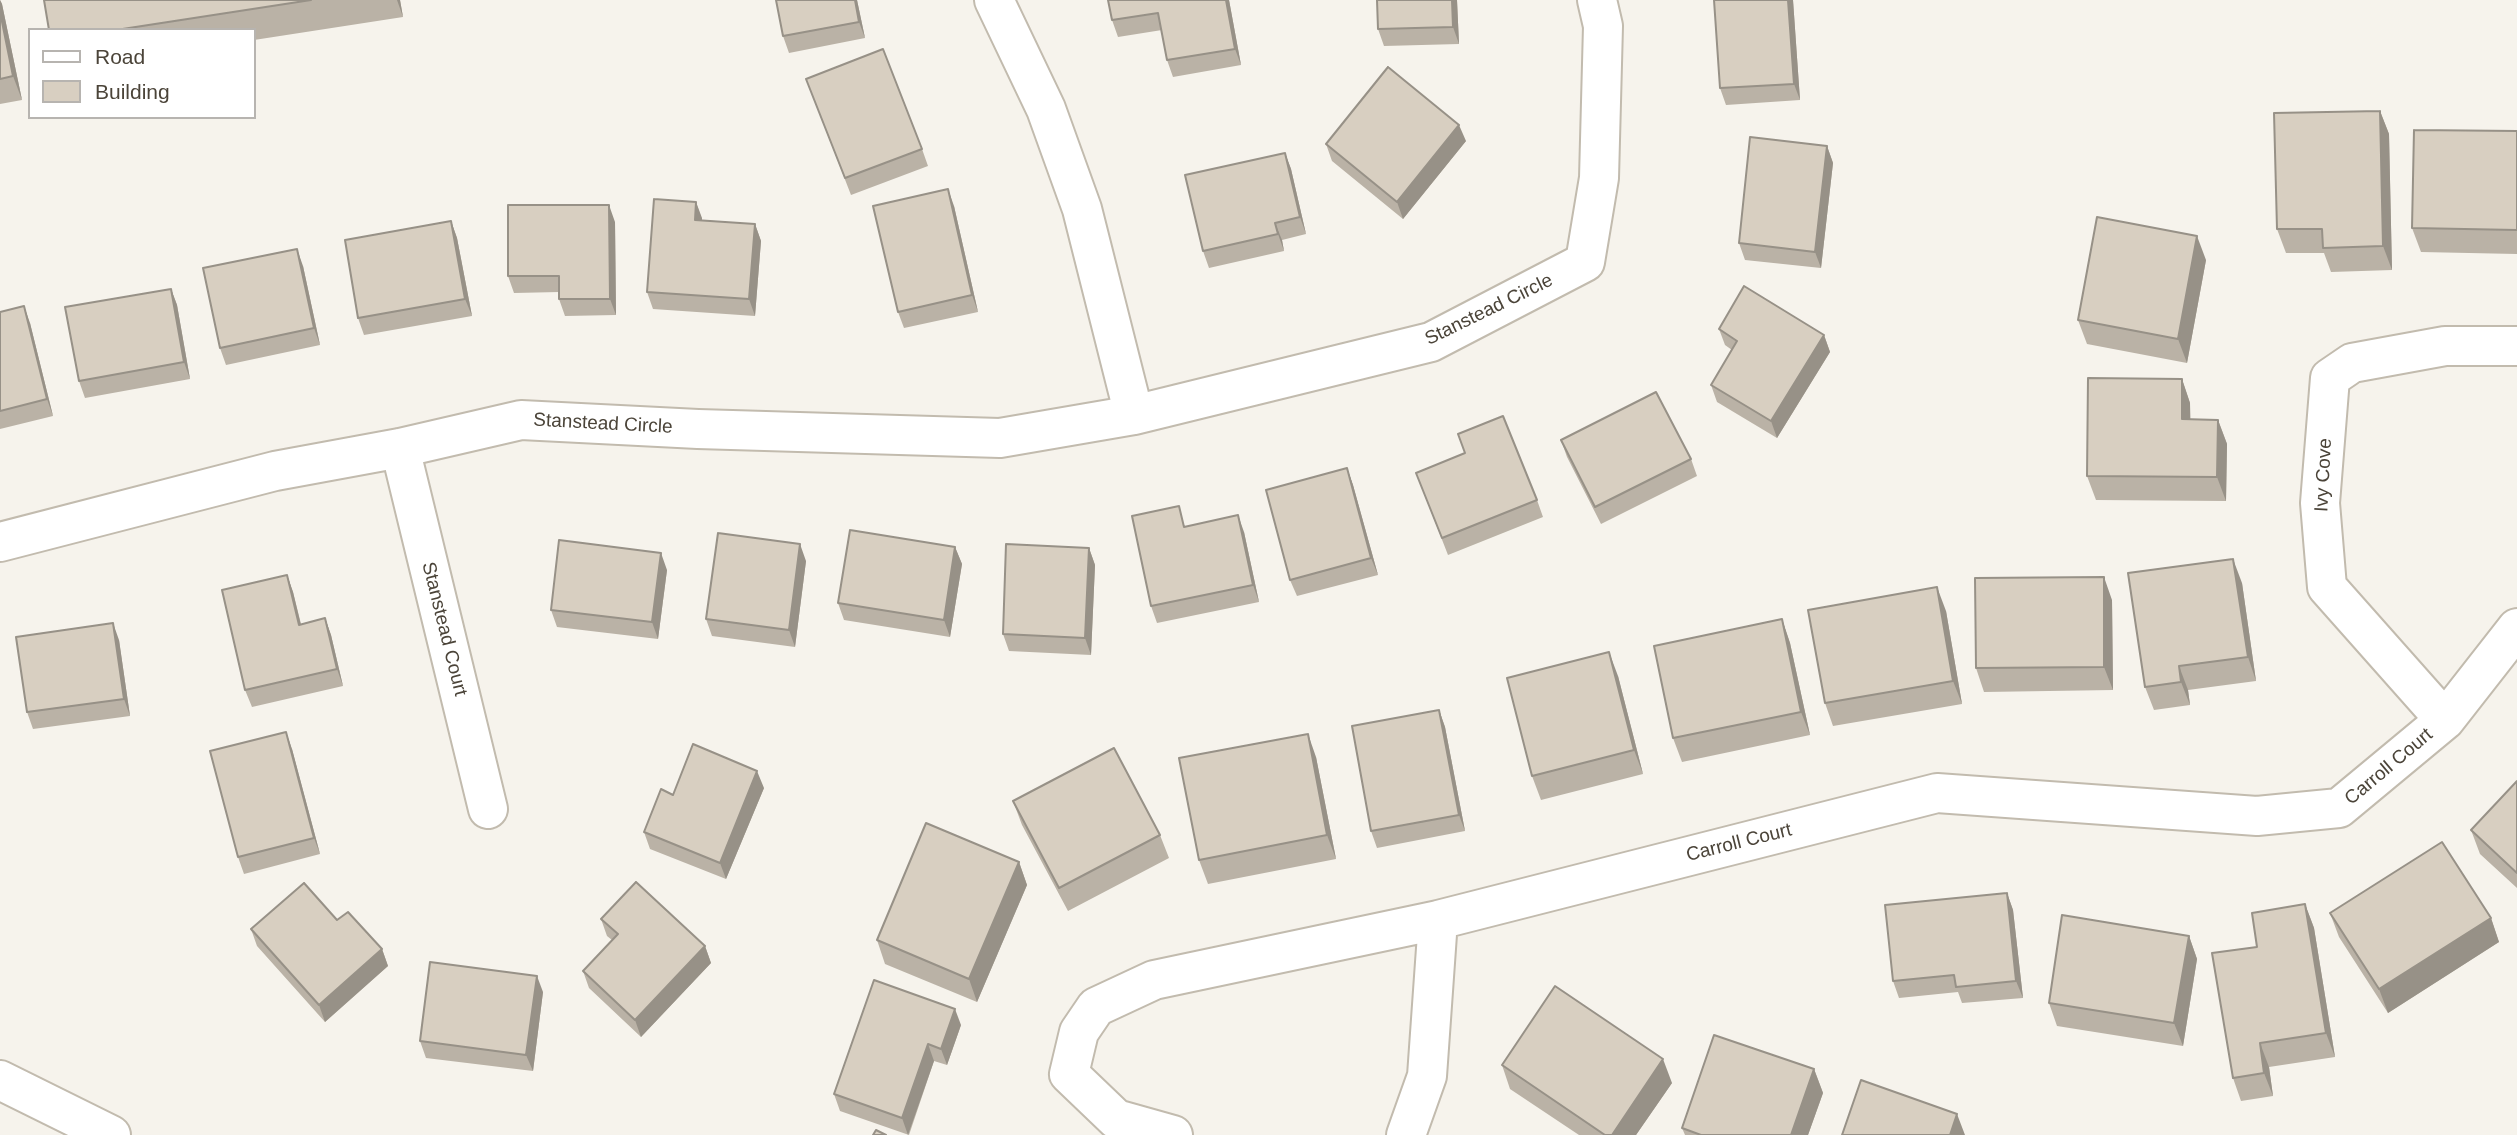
<!DOCTYPE html>
<style>
body{margin:0}
#map{position:relative;width:2517px;height:1135px;overflow:hidden;background:#f6f3ec;font-family:Helvetica,sans-serif}
canvas{display:block}
.legend{position:absolute;left:28px;top:28px;width:228px;height:91px;box-sizing:border-box;background:#fff;border:2px solid #b7b4b0;margin:0;padding:9px 12px;list-style:none;font-size:21px;color:#4b4439}
.legend li{display:flex;align-items:center;gap:14px;height:35px}
.legend b{width:35px;border:2px solid #b7b4b0}
</style>
<div id="map">
<canvas width="2517" height="1135"></canvas>
<ul class="legend">
<li><b style="height:9px;background:#fff"></b>Road</li>
<li><b style="height:19px;background:#d8cfc1"></b>Building</li>
</ul>
</div>
<script>
const g = document.querySelector('canvas').getContext('2d');
g.lineJoin = 'round';
const shape = rows => new Path2D(rows.map(r => 'M' + r).join(''));
function trace(path, color, width, dash) { g.strokeStyle = color; g.lineWidth = width; g.lineCap = dash ? 'butt' : 'round'; g.setLineDash(dash || []); g.stroke(path); }
function fillPath(path, color) { g.fillStyle = color; g.fill(path, 'evenodd'); }
function label(font, color, halo, rows, align = 'center') {
  g.font = font + ' Helvetica,sans-serif'; g.lineWidth = 5; g.setLineDash([]); g.textBaseline = 'middle'; g.strokeStyle = halo; g.fillStyle = color; for (const [text, x, y, turn = 0] of rows) {
    g.save(); g.translate(x, y); g.rotate((+turn || 0) * Math.PI / 180); g.textAlign = isNaN(turn) ? turn : align; if (halo) g.strokeText(text, 0, 0); g.fillText(text, 0, 0); g.restore();
  }
}
const minor = shape([
 [994,0,1046,109,1082,209,1134,415,1431,342,1585,262,1599,178,1603,26,1597,0],
 [400,448,488,809],
 [0,542,275,471,400,448,521,420,698,429,1000,438,1134,415],
 [2445,720,2327,587,2320,503,2330,378,2352,363,2445,346,2517,346],
 [0,1080,111,1135],
 [1173,1135,1116,1119,1069,1074,1079,1032,1096,1007,1154,980,1438,920,1937,793,2257,816,2339,808,2445,720,2517,628],
 [1406,1135,1427,1076,1438,920]
]);
const wall = shape([
 [0,0,2,4,22,100,0,104],
 [44,0,400,0,403,17,254,40,254,30,49,30],
 [857,0,865,38,789,53,783,36],
 [1108,0,1229,0,1241,65,1173,77,1167,60,1162,30,1118,37,1112,20],
 [1457,0,1459,44,1384,46,1378,29],
 [1793,0,1800,100,1726,105,1720,88],
 [806,79,922,149,928,166,851,195],
 [2380,111,2389,134,2392,270,2331,272,2324,253,2286,253,2277,229],
 [2517,131,2517,254,2421,252,2412,228],
 [1466,141,1403,219,1332,161,1326,144],
 [1827,146,1833,163,1821,268,1745,260,1739,243],
 [1285,153,1291,169,1306,234,1282,240,1284,251,1209,268,1203,251],
 [696,202,702,220,755,224,761,241,755,316,653,309,647,292],
 [954,206,978,312,904,328,898,312],
 [451,221,457,238,472,316,364,335,358,318],
 [615,222,616,315,565,316,559,299,559,292,514,293,508,276],
 [2206,260,2187,363,2087,344,2078,320],
 [303,266,320,345,226,365,220,348],
 [171,289,177,305,190,379,85,398,79,381],
 [0,312,30,323,53,416,0,429],
 [1719,329,1824,335,1830,352,1777,438,1717,402,1711,385,1732,350,1725,345],
 [2182,379,2190,403,2190,419,2218,420,2227,444,2226,501,2096,500,2087,476],
 [1561,440,1691,459,1697,476,1601,524,1567,457],
 [1347,468,1353,485,1378,575,1297,596,1290,580],
 [1416,473,1537,500,1543,517,1448,555],
 [1244,532,1259,602,1157,623,1151,606],
 [955,547,962,564,950,637,844,620,838,603],
 [1089,548,1095,565,1091,655,1009,651,1003,634],
 [806,561,795,647,712,636,706,619],
 [667,570,658,639,557,627,551,610],
 [287,575,293,592,301,624,325,618,331,635,343,686,252,707,245,690],
 [2242,583,2256,681,2188,690,2190,705,2154,710,2145,687],
 [2112,600,2113,690,1984,692,1976,668],
 [1946,611,1962,704,1833,726,1825,703],
 [1782,619,1790,643,1810,735,1682,762,1673,738],
 [119,640,130,716,33,729,27,712],
 [1618,676,1643,774,1541,800,1532,776],
 [1439,710,1445,727,1465,831,1377,848,1371,831],
 [292,749,320,854,244,874,238,857],
 [1316,757,1336,859,1208,884,1199,860],
 [2517,781,2517,888,2480,854,2471,830],
 [764,788,726,879,650,849,644,832,673,795],
 [1013,801,1160,835,1169,858,1068,911,1022,825],
 [1019,862,1027,885,977,1002,885,964,877,940],
 [2007,893,2013,910,2023,998,1962,1003,1958,992,1899,998,1893,981],
 [2305,904,2314,928,2335,1057,2269,1067,2273,1096,2241,1101,2233,1078,2257,947],
 [2330,913,2491,918,2499,942,2388,1013,2339,937],
 [601,919,705,946,711,963,641,1037,589,988,583,971,612,940,607,936],
 [337,920,382,949,388,966,325,1022,257,946,251,929],
 [2189,936,2197,959,2183,1046,2057,1026,2049,1003],
 [543,992,533,1071,426,1058,420,1041],
 [961,1025,947,1065,934,1061,909,1135,840,1111,834,1094],
 [1502,1065,1672,1083,1636,1135,1579,1135,1510,1089],
 [1814,1069,1823,1093,1808,1135,1685,1135,1682,1128]
]);
const shadedWall = shape([
 [0,0,2,4,22,100,13,76,0,12],
 [397,0,400,0,403,17],
 [855,0,857,0,865,38,859,22],
 [1226,0,1229,0,1241,65,1235,49],
 [1452,0,1457,0,1459,44,1453,27],
 [1788,0,1793,0,1800,100,1794,84],
 [2380,111,2389,134,2392,270,2383,246],
 [1459,125,1466,141,1403,219,1397,202],
 [1827,146,1833,163,1821,268,1815,252],
 [1285,153,1291,169,1306,234,1300,217],
 [948,189,954,206,978,312,972,295],
 [696,202,702,218,701,237,695,220],
 [609,205,615,222,616,315,610,299],
 [451,221,457,238,472,316,465,299],
 [1275,223,1282,240,1284,251,1278,234],
 [755,224,761,241,755,316,749,299],
 [2197,236,2206,260,2187,363,2178,339],
 [297,249,303,266,320,345,314,328],
 [171,289,177,305,190,379,184,362],
 [24,306,30,323,53,416,47,399],
 [1824,335,1830,352,1777,438,1771,421],
 [2182,379,2190,403,2191,443,2182,419],
 [2218,420,2227,444,2226,501,2217,477],
 [1347,468,1353,485,1378,575,1371,558],
 [1238,515,1244,532,1259,602,1253,585],
 [800,544,806,561,795,647,789,630],
 [955,547,962,564,950,637,944,620],
 [1089,548,1095,565,1091,655,1085,638],
 [661,553,667,570,658,639,652,622],
 [2233,559,2242,583,2256,681,2248,657],
 [287,575,293,592,305,642,299,625],
 [2104,577,2112,600,2113,690,2104,667],
 [1937,587,1946,611,1962,704,1953,681],
 [325,618,331,635,343,686,337,669],
 [1782,619,1790,643,1810,735,1801,712],
 [113,623,119,640,130,716,124,699],
 [1609,652,1618,676,1643,774,1634,750],
 [2179,666,2188,690,2190,705,2181,682],
 [1439,710,1445,727,1465,831,1459,815],
 [286,732,292,749,320,854,314,838],
 [1308,734,1316,757,1336,859,1327,835],
 [757,771,764,788,726,879,720,863],
 [1019,862,1027,885,977,1002,969,979],
 [2007,893,2013,910,2023,998,2016,981],
 [2305,904,2314,928,2335,1057,2326,1033],
 [2491,918,2499,942,2388,1013,2379,989],
 [2189,936,2197,959,2183,1046,2174,1023],
 [705,946,711,963,641,1037,635,1020],
 [382,949,388,966,325,1022,319,1005],
 [537,976,543,992,533,1071,526,1055],
 [955,1009,961,1025,947,1065,941,1049],
 [2260,1043,2269,1067,2273,1096,2264,1073],
 [928,1044,934,1061,908,1135,902,1118],
 [1663,1059,1672,1083,1636,1135,1612,1135],
 [1814,1069,1823,1093,1808,1135,1791,1135],
 [1957,1114,1965,1135,1950,1135]
]);
const building = shape([
 [44,0,311,0,116,30,49,30,44,0],
 [776,0,855,0,859,22,783,36,776,0],
 [1108,0,1226,0,1235,49,1167,60,1158,13,1112,20,1108,0],
 [1377,0,1452,0,1453,27,1378,29,1377,0],
 [1714,0,1788,0,1794,84,1720,88,1714,0],
 [0,12,13,76,0,79,0,12],
 [883,49,922,149,845,178,806,79,883,49],
 [1388,67,1459,125,1397,202,1326,144,1388,67],
 [2380,111,2383,246,2323,248,2322,229,2277,229,2274,113,2380,111],
 [2414,130,2517,131,2517,230,2412,228,2414,130],
 [1750,137,1827,146,1815,252,1739,243,1750,137],
 [1285,153,1300,217,1275,223,1278,234,1203,251,1185,175,1285,153],
 [948,189,972,295,898,312,873,206,948,189],
 [654,199,696,202,695,220,755,224,749,299,647,292,654,199],
 [508,205,609,205,610,299,559,299,559,276,508,276,508,205],
 [2097,217,2197,236,2178,339,2078,320,2097,217],
 [451,221,465,299,358,318,345,240,451,221],
 [297,249,314,328,220,348,203,268,297,249],
 [1744,286,1824,335,1771,421,1711,385,1737,341,1719,329,1744,286],
 [171,289,184,362,79,381,65,307,171,289],
 [24,306,47,399,0,411,0,312,24,306],
 [2088,378,2182,379,2182,419,2218,420,2217,477,2087,476,2088,378],
 [1656,392,1691,459,1595,507,1561,440,1656,392],
 [1503,416,1537,500,1442,538,1416,473,1465,453,1458,434,1503,416],
 [1347,468,1371,558,1290,580,1266,490,1347,468],
 [1179,506,1184,527,1238,515,1253,585,1151,606,1132,516,1179,506],
 [850,530,955,547,944,620,838,603,850,530],
 [718,533,800,544,789,630,706,619,718,533],
 [559,540,661,553,652,622,551,610,559,540],
 [1006,544,1089,548,1085,638,1003,634,1006,544],
 [2233,559,2248,657,2179,666,2181,682,2145,687,2128,573,2233,559],
 [287,575,299,625,325,618,337,669,245,690,222,590,287,575],
 [2104,577,2104,667,1976,668,1975,578,2104,577],
 [1937,587,1953,681,1825,703,1808,610,1937,587],
 [1782,619,1801,712,1673,738,1654,646,1782,619],
 [113,623,124,699,27,712,16,637,113,623],
 [1609,652,1634,750,1532,776,1507,678,1609,652],
 [1439,710,1459,815,1371,831,1352,726,1439,710],
 [286,732,314,838,238,857,210,751,286,732],
 [1308,734,1327,835,1199,860,1179,758,1308,734],
 [693,744,757,771,720,863,644,832,661,789,673,795,693,744],
 [1114,748,1160,835,1059,888,1013,801,1114,748],
 [2517,781,2517,873,2471,830,2517,781],
 [926,823,1019,862,969,979,877,940,926,823],
 [2442,842,2491,918,2379,989,2330,913,2442,842],
 [636,882,705,946,635,1020,583,971,618,934,601,919,636,882],
 [304,883,337,920,348,912,382,949,319,1005,251,929,304,883],
 [2007,893,2016,981,1956,987,1954,975,1893,981,1885,905,2007,893],
 [2305,904,2326,1033,2260,1043,2264,1073,2233,1078,2212,953,2257,947,2252,913,2305,904],
 [2062,915,2189,936,2174,1023,2049,1003,2062,915],
 [430,962,537,976,526,1055,420,1041,430,962],
 [874,980,955,1009,941,1049,928,1044,902,1118,834,1094,874,980],
 [1555,986,1663,1059,1612,1135,1605,1135,1502,1065,1555,986],
 [1714,1035,1814,1069,1791,1135,1701,1135,1682,1128,1714,1035],
 [1861,1080,1957,1114,1950,1135,1842,1135,1861,1080],
 [876,1130,886,1135,873,1135,876,1130]
]);
const streetNames = [
 ["Stanstead Circle",1489,310,-26],
 ["Stanstead Circle",603,424,3],
 ["Ivy Cove",2324,475,-87],
 ["Stanstead Court",444,629,76],
 ["Carroll Court",2389,767,-40],
 ["Carroll Court",1739,843,-14]
];
trace(minor, '#c2bbae', 42);
trace(minor, '#fff', 38);
fillPath(wall, '#bab2a6');
fillPath(shadedWall, '#979187');
fillPath(building, '#d8cfc1');
trace(building, '#979187', 2);
label('19px', '#4b4439', '#fff', streetNames);
</script>
